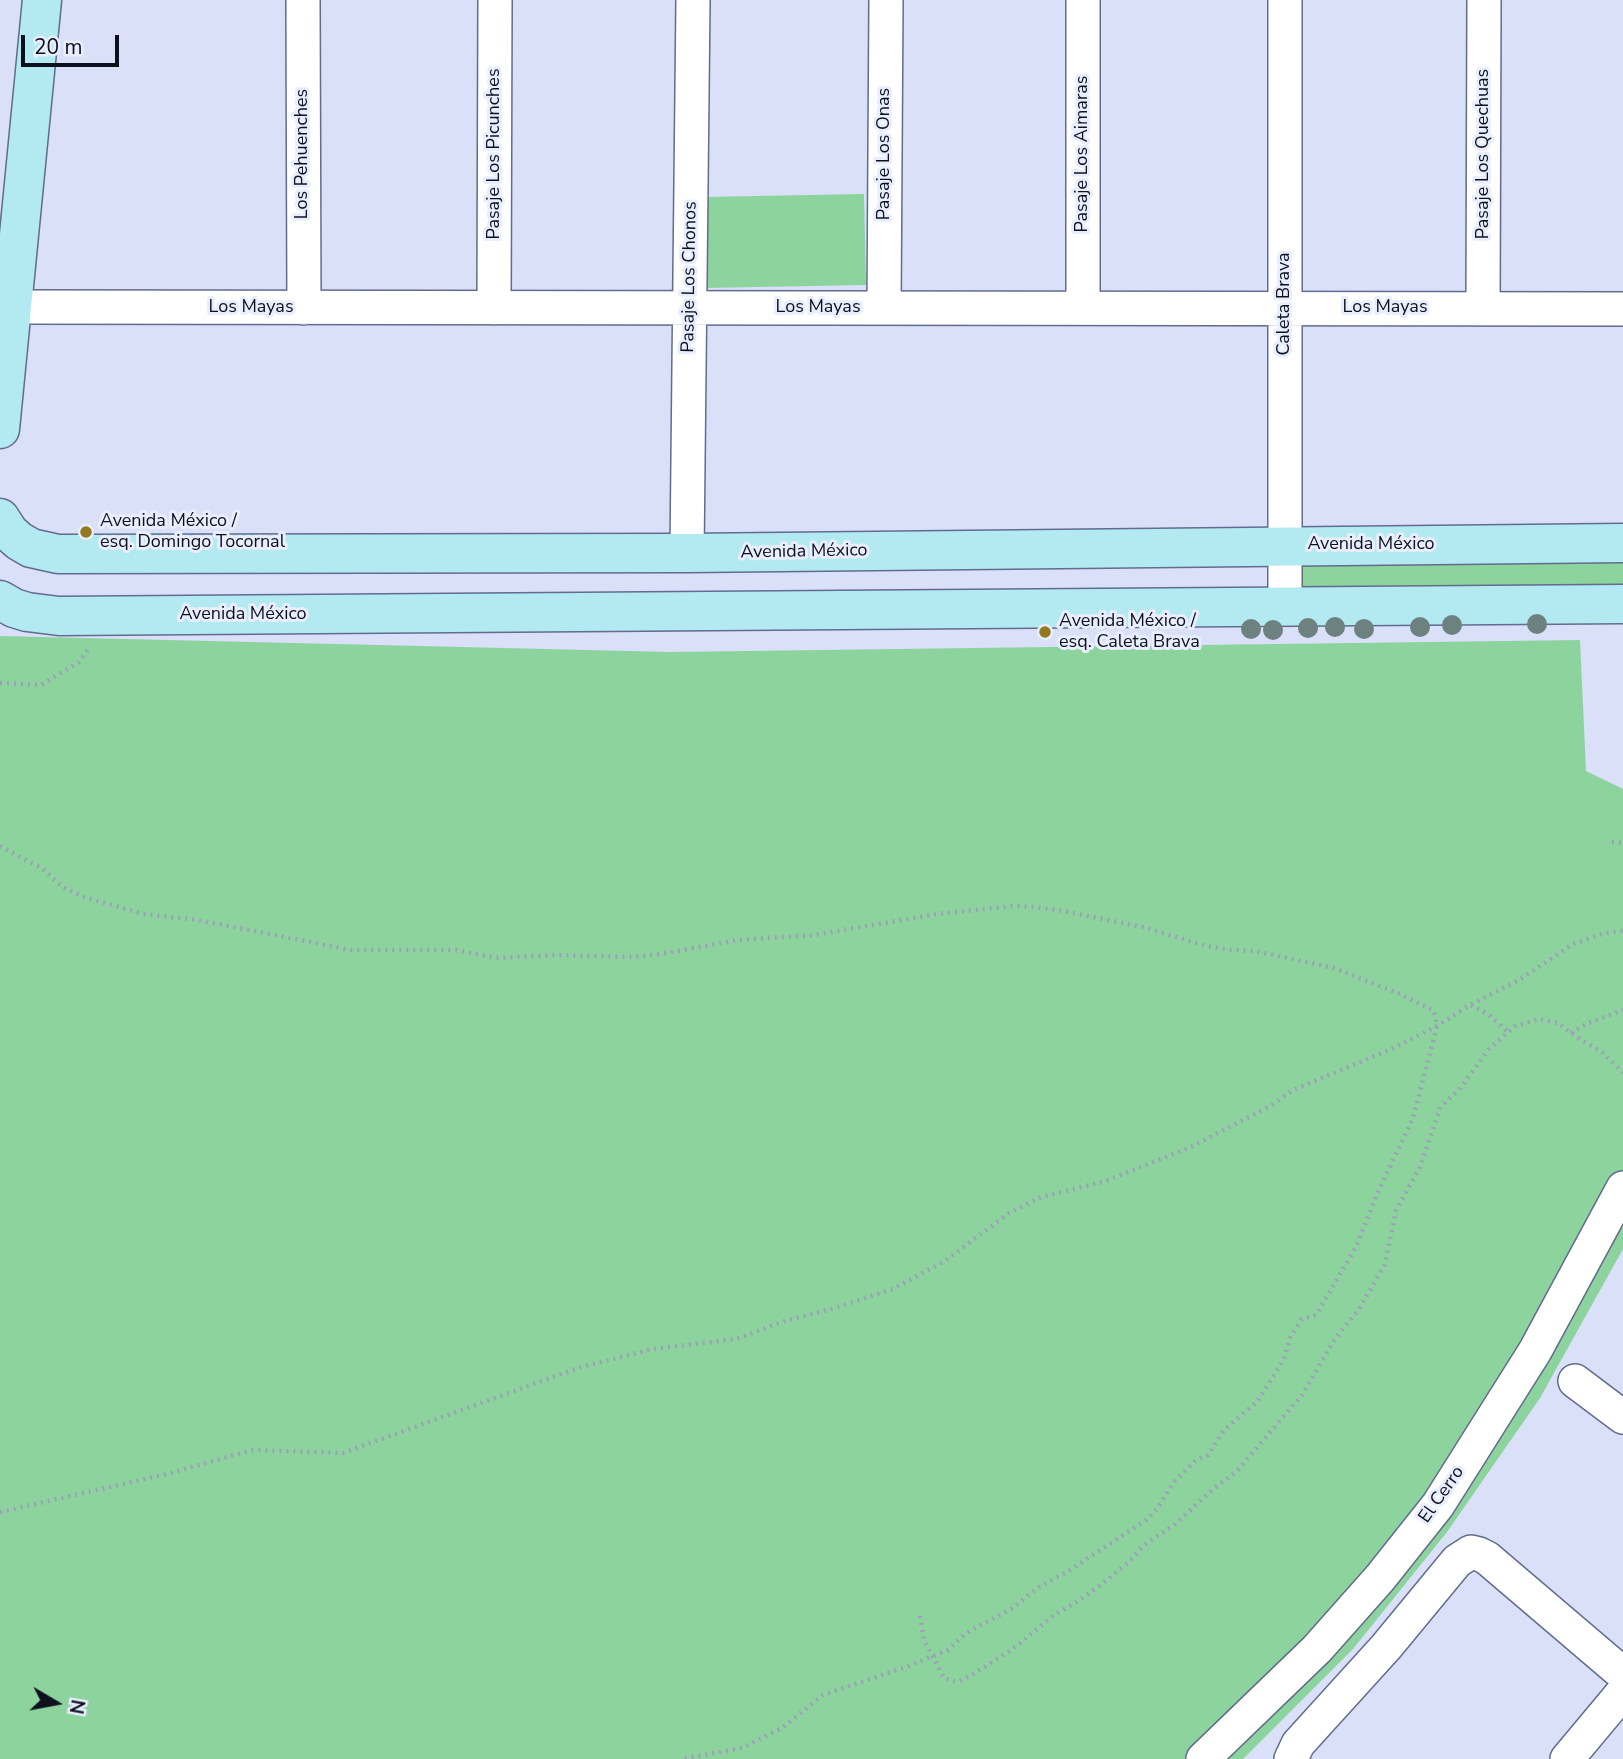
<!DOCTYPE html>
<meta charset="utf-8">
<style>
body{margin:0}
#map{position:relative;width:1623px;height:1759px;overflow:hidden;background:#d9e0f8;font-family:"Nunito Sans",sans-serif}
canvas{display:block}
.north{position:absolute;left:21px;top:1668px;width:70px;height:70px;-webkit-text-stroke:5px #e9eefe;paint-order:stroke;rotate:100deg;font-size:19px;font-weight:700;line-height:28px;text-align:center;color:#0d101d}
.north::after{content:'';display:block;margin:auto;width:24px;height:32px;background:#0d101d;clip-path:polygon(50% 0,100% 100%,50% 72%,0 100%)}
.scale{position:absolute;left:21px;top:35px;width:98px;height:32px;box-sizing:border-box;border:4px solid #0d101d;border-top:0;padding-left:9px;font-size:21px;line-height:24px;white-space:nowrap;color:#0d101d;-webkit-text-stroke:5px #e9eefe;paint-order:stroke}
</style>
<div id="map">
<canvas width="1623" height="1759"></canvas>
<div class="north">N</div>
<div class="scale">20 m</div>
</div>
<script>
const g = document.querySelector('canvas').getContext('2d');
g.lineJoin = 'round';
function fillPath(path, color) { g.fillStyle = color; g.fill(path, 'evenodd'); }
const poly = rows => new Path2D(rows.map(r => 'M' + r).join(''));
function trace(path, color, width, dash) { g.strokeStyle = color; g.lineWidth = width; g.lineCap = dash ? 'butt' : 'round'; g.setLineDash(dash || []); g.stroke(path); }
function drawText(font, color, halo, rows, align = 'center') {
  g.font = font + ' "Nunito Sans",sans-serif'; g.lineWidth = 6; g.setLineDash([]); g.textBaseline = 'middle'; g.strokeStyle = halo; g.fillStyle = color; for (const [text, x, y, turn = 0] of rows) {
    g.save(); g.translate(x, y); g.rotate((+turn || 0) * Math.PI / 180); g.textAlign = isNaN(turn) ? turn : align; if (halo) g.strokeText(text, 0, 0); g.fillText(text, 0, 0); g.restore();
  }
}
fillPath(poly([
 [864,194,866,285,704,288,703,197],
 [1623,560,1623,589,1299,589,1299,562],
 [0,636,671,652,1580,640,1586,771,1623,789,1623,1249,1540,1398,1447,1532,1353,1649,1243,1759,0,1759]
]), '#8dd39e');
const street = poly([
 [303,0,304,308],
 [1083,0,1083,308],
 [12,307,1623,309],
 [494,308,495,0],
 [884,308,886,0],
 [1483,309,1484,0],
 [687,553,693,0],
 [1285,607,1285,0],
 [1575,1381,1623,1417],
 [1203,1759,1317,1649,1380,1578,1438,1505,1535,1351,1623,1188],
 [1291,1759,1298,1744,1386,1647,1457,1561,1471,1552,1479,1554,1487,1558,1623,1674],
 [1567,1759,1623,1692]
]);
const secondary = poly([
 [0,429,42,0],
 [0,518,9,532,19,541,31,548,58,554,687,553,1623,543],
 [0,600,14,608,27,612,59,616,1623,604]
]);
trace(street, '#616c8e', 36);
trace(secondary, '#616c8e', 41);
trace(poly([
 [0,683,41,685,79,662,88,650],
 [1612,842,1623,843],
 [0,846,43,869,62,887,84,897,143,914,198,920,351,950,456,950,496,958,553,955,634,957,661,954,738,940,814,935,937,914,1012,906,1035,907,1064,911,1146,928,1206,946,1231,950,1255,951,1334,968,1400,994,1434,1011,1437,1026,1413,1118,1377,1194,1356,1247,1316,1315,1302,1319,1290,1338,1284,1359,1257,1402,1224,1430,1208,1455,1196,1460,1174,1482,1157,1509,1146,1520,1067,1572,1039,1587,1013,1608,966,1633,948,1650,906,1667,823,1695,782,1728,742,1748,682,1759],
 [1471,1005,1489,1015,1508,1032],
 [1571,1033,1588,1023,1623,1010],
 [0,1512,171,1473,252,1450,343,1453,578,1368,652,1349,736,1339,785,1321,835,1308,893,1289,945,1261,1009,1213,1041,1197,1103,1182,1191,1147,1272,1105,1293,1090,1389,1050,1437,1026,1470,1005,1519,980,1573,944,1605,933,1623,931],
 [920,1616,924,1640,944,1678,956,1682,970,1676,1013,1649,1054,1615,1075,1603,1102,1584,1130,1561,1144,1545,1174,1525,1212,1490,1237,1471,1302,1395,1335,1339,1359,1309,1385,1264,1396,1210,1420,1167,1441,1106,1459,1090,1489,1049,1515,1026,1539,1019,1558,1023,1581,1040,1602,1052,1623,1073]
]), '#9ba1b6', 4.5, [2, 5]);
trace(street, '#fff', 33);
trace(secondary, '#b3e9f0', 38);
g.fillStyle = '#6d8280';
for (const [x, y] of [
 [1537,624],
 [1452,625],
 [1335,627],
 [1420,627],
 [1308,628],
 [1251,629],
 [1364,629],
 [1273,630]
]) { g.beginPath(); g.arc(x, y, 10, 0, 2 * Math.PI); g.fill(); }
for (const [x, y, r, color] of [
 [86,532,7,"#93781f"],
 [1045,632,7,"#93781f"]
]) { const dot = new Path2D(); dot.arc(x, y, r, 0, 2 * Math.PI); g.fillStyle = color; g.fill(dot); trace(dot, '#e9eefe', 2.5); }
drawText('18px', '#0d101d', '#e9eefe', [
 ["Los Pehuenches",303,154,-90],
 ["Pasaje Los Picunches",495,154,-90],
 ["Pasaje Los Onas",885,154,-90],
 ["Pasaje Los Aimaras",1083,154,-90],
 ["Pasaje Los Quechuas",1484,154,-90],
 ["Pasaje Los Chonos",690,277,-89],
 ["Caleta Brava",1285,304,-90],
 ["Los Mayas",251,308],
 ["Los Mayas",818,308],
 ["Los Mayas",1385,308],
 ["Avenida México",1371,545],
 ["Avenida México",804,552,-1],
 ["Avenida México",243,615],
 ["El Cerro",1442,1495,-55]
]);
drawText('18px', '#0d101d', '#e9eefe', [
 ["Avenida México /",100,522],
 ["esq. Domingo Tocornal",100,543],
 ["Avenida México /",1059,622],
 ["esq. Caleta Brava",1059,643]
], 'left');
</script>
